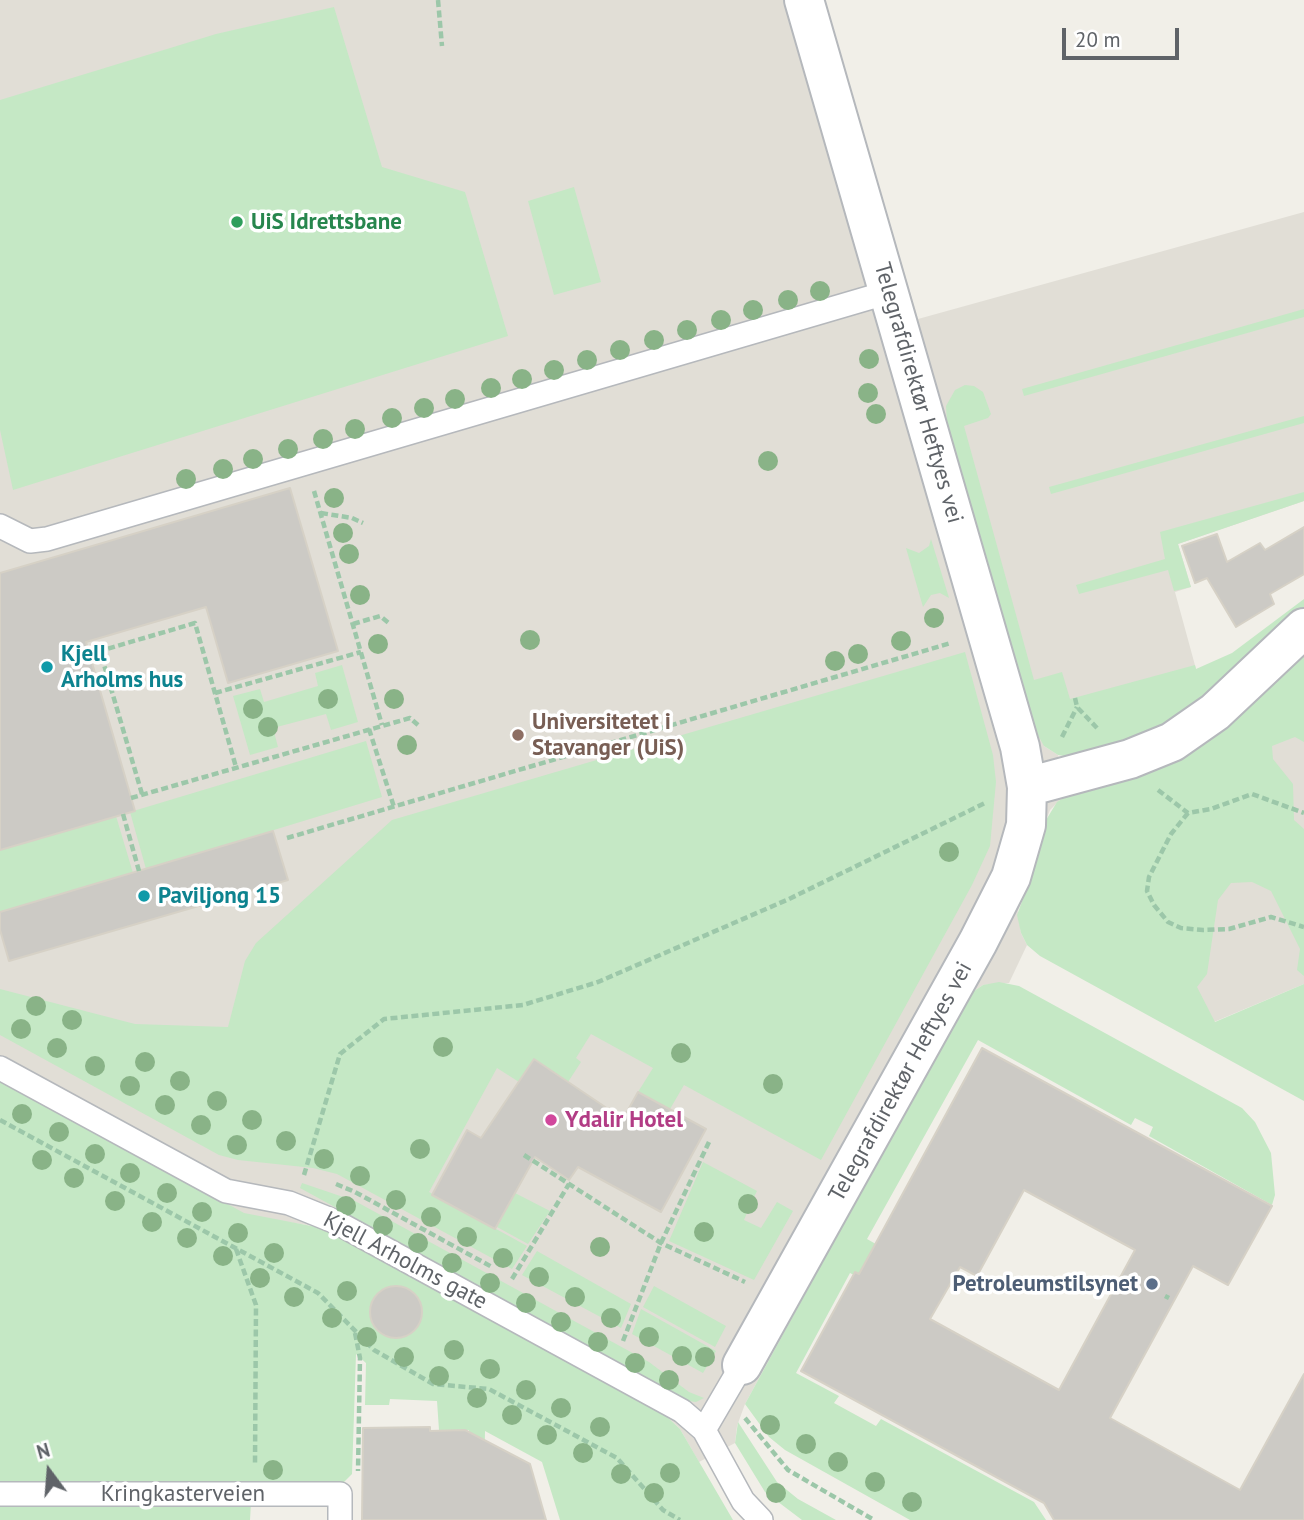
<!DOCTYPE html>
<meta charset="utf-8">
<style>
body{margin:0}
#map{position:relative;width:1304px;height:1520px;overflow:hidden;background:#f1efe8;font-family:"PT Sans",sans-serif}
canvas{display:block}
.north{position:absolute;left:14px;top:1436px;width:70px;height:70px;-webkit-text-stroke:5px #fff;paint-order:stroke;rotate:344deg;font-size:19px;font-weight:700;line-height:28px;text-align:center;color:#5f6368}
.north::after{content:'';display:block;margin:auto;width:24px;height:32px;background:#5f6368;clip-path:polygon(50% 0,100% 100%,50% 72%,0 100%)}
.scale{position:absolute;left:1062px;top:28px;width:117px;height:32px;box-sizing:border-box;border:4px solid #5f6368;border-top:0;padding-left:9px;font-size:21px;line-height:24px;white-space:nowrap;color:#5f6368;-webkit-text-stroke:5px #fff;paint-order:stroke}
</style>
<div id="map">
<canvas width="1304" height="1520"></canvas>
<div class="north">N</div>
<div class="scale">20 m</div>
</div>
<script>
const g = document.querySelector('canvas').getContext('2d');
g.lineJoin = 'round';
function fillPath(path, color) { g.fillStyle = color; g.fill(path, 'evenodd'); }
const poly = rows => new Path2D(rows.map(r => 'M' + r).join(''));
function trace(path, color, width, dash) { g.strokeStyle = color; g.lineWidth = width; g.lineCap = dash ? 'butt' : 'round'; g.setLineDash(dash || []); g.stroke(path); }
function drawText(font, color, halo, rows, align = 'center') {
  g.font = font + ' "PT Sans",sans-serif'; g.lineWidth = 7; g.setLineDash([]); g.textBaseline = 'middle'; g.strokeStyle = halo; g.fillStyle = color; for (const [text, x, y, turn = 0] of rows) {
    g.save(); g.translate(x, y); g.rotate((+turn || 0) * Math.PI / 180); g.textAlign = isNaN(turn) ? turn : align; if (halo) g.strokeText(text, 0, 0); g.fillText(text, 0, 0); g.restore();
  }
}
fillPath(poly([
 [0,0,824,0,918,319,1304,212,1304,501,1178,544,1191,587,1175,592,1196,669,1044,746,1058,755,1067,793,1050,810,1046,820,1033,871,1018,911,1021,933,1027,945,1009,983,983,985,968,995,745,1404,737,1426,735,1443,699,1462,680,1429,663,1413,321,1227,259,1218,0,1150],
 [1304,735,1304,984,1214,1022,1093,794,1260,736]
]), '#e1ded6');
fillPath(poly([
 [334,7,382,167,465,192,508,336,13,490,0,430,0,100,216,34],
 [574,187,601,282,554,295,528,201],
 [1304,309,1304,317,1024,396,1022,389],
 [965,385,974,386,983,392,991,414,988,418,964,426,1034,680,1062,672,1070,699,1195,665,1196,669,1232,653,1304,599,1304,616,1169,731,1070,757,1058,755,1044,746,1035,730,947,424,946,406,955,390],
 [1304,416,1304,423,1051,494,1049,487],
 [1304,492,1304,501,1178,544,1191,587,1174,591,1168,570,1079,594,1076,585,1165,559,1160,532],
 [931,539,949,598,940,593,931,595,923,607,906,548,919,553,929,546],
 [1304,639,1304,742,1295,737,1272,746,1273,759,1293,784,1294,820,1304,829,1304,976,1297,970,1300,949,1271,891,1252,882,1231,883,1218,900,1207,974,1197,987,1215,1022,1304,984,1304,1101,1040,956,1027,945,1021,933,1017,915,1033,871,1046,820,1057,802],
 [965,652,993,755,996,782,990,846,972,885,821,1160,684,1085,670,1109,638,1092,653,1068,591,1034,576,1058,581,1062,568,1082,519,1082,497,1068,429,1192,527,1246,512,1269,337,1174,313,1168,238,1160,219,1155,0,1035,0,989,135,1024,228,1027,245,961,256,943,392,820],
 [342,665,358,722,331,730,326,714,273,728,278,747,250,755,233,696,260,689,264,702,318,686,315,673],
 [366,741,382,797,146,869,130,812],
 [116,816,133,873,0,912,0,850],
 [999,982,1019,986,1242,1108,1255,1122,1271,1153,1275,1195,1272,1205,1149,1136,1153,1127,1135,1118,1131,1125,978,1040,867,1239,904,1260,886,1292,850,1273,796,1373,839,1396,834,1403,876,1426,881,1419,1034,1502,1046,1520,910,1520,785,1450,769,1437,745,1404,968,995,983,985],
 [0,1079,244,1213,327,1229,663,1413,680,1429,733,1520,560,1520,542,1462,485,1431,484,1493,469,1493,469,1430,439,1430,437,1401,390,1399,389,1405,365,1405,366,1363,356,1354,352,1474,344,1482,252,1485,250,1520,0,1520],
 [703,1162,757,1191,752,1201,743,1202,749,1208,744,1220,761,1228,777,1202,793,1211,754,1280,669,1241],
 [302,1183,355,1201,649,1362,689,1392,704,1398,696,1402,689,1401,300,1188],
 [515,1193,550,1211,528,1244,497,1227],
 [537,1251,631,1304,621,1328,522,1275],
 [654,1286,726,1326,715,1347,643,1307],
 [641,1309,716,1351,703,1373,632,1334],
 [738,1422,777,1482,798,1499,836,1520,802,1520,765,1492,735,1443]
]), '#c5e8c5');
const building = poly([
 [290,488,338,651,228,683,206,607,86,642,135,811,0,850,0,573,290,488],
 [1304,527,1304,574,1270,594,1274,604,1236,627,1207,578,1195,583,1182,546,1217,534,1227,562,1260,543,1265,550,1304,527],
 [273,831,288,880,9,961,0,930,0,912,273,831],
 [982,1048,1272,1206,1228,1285,1193,1266,1110,1418,1240,1490,1304,1374,1304,1520,1054,1520,1044,1503,801,1371,855,1272,859,1274,982,1048],
 [1024,1190,1135,1250,1059,1390,930,1319,960,1267,977,1276,1024,1190],
 [534,1059,623,1119,638,1092,706,1129,661,1212,578,1167,569,1180,535,1157,495,1229,432,1195,467,1130,481,1138,534,1059],
 '370 1312a26 26 0 1 1 52 0a26 26 0 1 1-52 0Z',
 [430,1427,430,1431,465,1430,530,1464,546,1520,362,1520,363,1428,430,1427]
]);
fillPath(building, '#cccac5');
trace(building, '#d6d1c6', 2);
const lane = poly([
 [0,526,30,541,47,539,889,292],
 [0,1068,226,1191,289,1203,336,1222,682,1411,704,1430,743,1501,761,1520],
 [704,1430,742,1365],
 [0,1494,340,1494,340,1520]
]);
const street = poly([
 [1027,787,1130,759,1172,742,1215,712,1304,628],
 [742,1365,978,942,1011,877,1026,825,1027,787,1020,747,804,0]
]);
trace(lane, '#b5b8bc', 26);
trace(street, '#b5b8bc', 42);
trace(poly([
 [438,0,442,46],
 [314,491,382,725],
 [321,513,352,518,363,523],
 [353,624,380,616,390,624],
 [215,693,361,652],
 [1075,698,1077,707,1097,728],
 [369,729,394,807],
 [1062,737,1077,707],
 [1158,790,1188,813,1211,809,1252,794,1304,813],
 [142,794,100,651,195,623,236,767],
 [131,798,410,718,418,725],
 [1188,813,1171,834,1149,877,1147,891,1154,905,1168,922,1181,928,1203,930,1229,929,1271,917,1304,927],
 [123,814,139,871],
 [287,838,951,643],
 [0,1120,318,1293,374,1350,433,1384,489,1389,617,1458,663,1510,680,1520],
 [524,1155,661,1243,745,1282],
 [304,1175,340,1054,384,1019,523,1005,598,982,789,899,987,802],
 [336,1184,355,1192,492,1267],
 [236,1249,256,1305,255,1463],
 [512,1279,569,1184],
 [1165,1296,1169,1298],
 [355,1333,360,1358,358,1471],
 [623,1341,661,1243,709,1142],
 [745,1418,788,1470,874,1520]
]), '#9cc7a9', 4.5, [7, 3.5]);
trace(lane, '#fff', 23);
trace(street, '#fff', 38);
g.fillStyle = '#89b387';
for (const [x, y] of [
 [820,291],
 [788,300],
 [753,310],
 [721,320],
 [687,330],
 [654,340],
 [620,350],
 [869,359],
 [587,360],
 [554,370],
 [522,379],
 [491,388],
 [868,393],
 [455,399],
 [424,408],
 [876,414],
 [392,418],
 [355,429],
 [323,439],
 [288,449],
 [253,459],
 [768,461],
 [223,469],
 [186,479],
 [334,498],
 [343,533],
 [349,554],
 [360,595],
 [934,618],
 [530,640],
 [901,641],
 [378,644],
 [858,654],
 [835,661],
 [328,699],
 [394,699],
 [253,709],
 [268,727],
 [407,745],
 [949,852],
 [36,1006],
 [72,1020],
 [21,1029],
 [443,1047],
 [57,1048],
 [681,1053],
 [145,1062],
 [95,1066],
 [180,1081],
 [773,1084],
 [130,1086],
 [217,1101],
 [165,1105],
 [22,1114],
 [252,1120],
 [201,1125],
 [59,1132],
 [286,1141],
 [237,1145],
 [420,1149],
 [95,1154],
 [324,1159],
 [42,1160],
 [130,1173],
 [360,1176],
 [74,1178],
 [167,1193],
 [396,1200],
 [115,1201],
 [748,1204],
 [346,1206],
 [202,1212],
 [431,1217],
 [152,1222],
 [383,1226],
 [704,1232],
 [238,1233],
 [467,1237],
 [187,1238],
 [418,1243],
 [600,1247],
 [274,1253],
 [223,1256],
 [503,1258],
 [452,1263],
 [539,1277],
 [260,1278],
 [490,1283],
 [347,1291],
 [294,1297],
 [575,1297],
 [526,1303],
 [332,1318],
 [611,1318],
 [561,1322],
 [367,1337],
 [649,1337],
 [598,1342],
 [454,1350],
 [682,1356],
 [404,1357],
 [705,1357],
 [635,1363],
 [490,1369],
 [439,1376],
 [669,1380],
 [526,1390],
 [477,1398],
 [561,1408],
 [512,1415],
 [770,1425],
 [600,1427],
 [547,1435],
 [806,1444],
 [583,1453],
 [838,1462],
 [273,1470],
 [670,1473],
 [621,1474],
 [875,1482],
 [654,1493],
 [776,1493],
 [912,1502]
]) { g.beginPath(); g.arc(x, y, 10, 0, 2 * Math.PI); g.fill(); }
for (const [x, y, r, color] of [
 [237,222,7,"#2e9e5b"],
 [47,667,7,"#0f9aa8"],
 [518,735,7,"#8d6e63"],
 [144,896,7,"#0f9aa8"],
 [551,1120,7,"#d1479c"],
 [1152,1284,7,"#5c6f8a"]
]) { const dot = new Path2D(); dot.arc(x, y, r, 0, 2 * Math.PI); g.fillStyle = color; g.fill(dot); trace(dot, '#fff', 2.5); }
drawText('bold 23px', '#27864d', '#fff', [
 ["UiS Idrettsbane",251,222]
], 'left');
drawText('23px', '#5f6368', '#fff', [
 ["Telegrafdirektør Heftyes vei",918,393,74],
 ["Telegrafdirektør Heftyes vei",901,1082,-61],
 ["Kjell Arholms gate",405,1261,28],
 ["Kringkasterveien",183,1494]
]);
drawText('bold 23px', '#0d838f', '#fff', [
 ["Kjell",61,654],
 ["Arholms hus",61,680],
 ["Paviljong 15",158,896]
], 'left');
drawText('bold 23px', '#785e54', '#fff', [
 ["Universitetet i",532,722],
 ["Stavanger (UiS)",532,748]
], 'left');
drawText('bold 23px', '#b23c85', '#fff', [
 ["Ydalir Hotel",565,1120]
], 'left');
drawText('bold 23px', '#4e5e75', '#fff', [
 ["Petroleumstilsynet",1138,1284]
], 'right');
</script>
